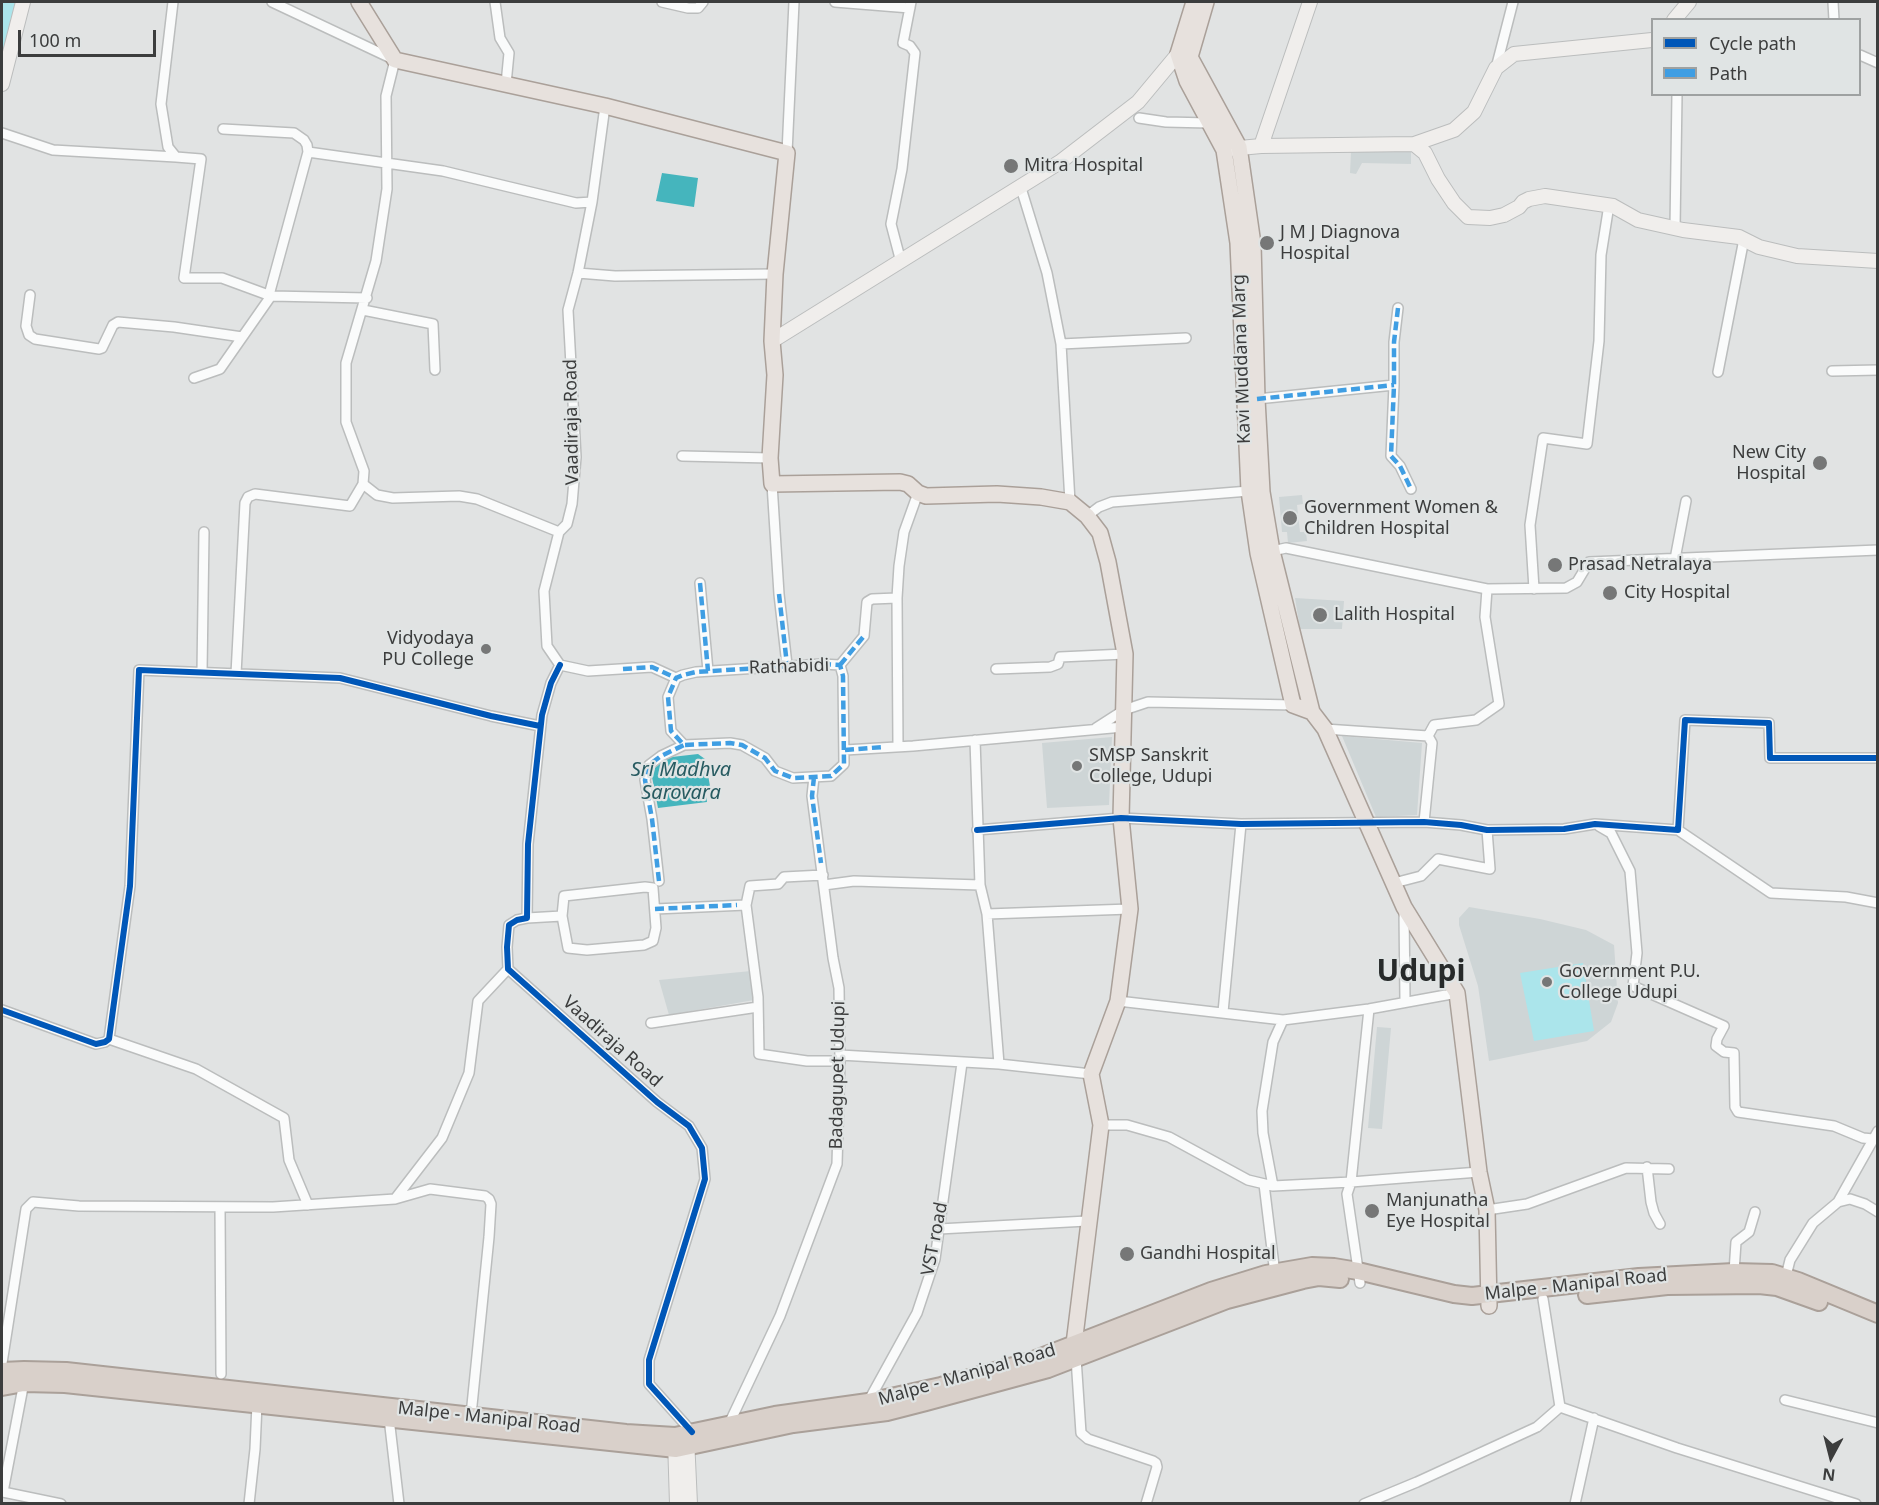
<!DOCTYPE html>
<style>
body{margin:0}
#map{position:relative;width:1879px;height:1505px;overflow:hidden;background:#e1e3e3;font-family:"Noto Sans",sans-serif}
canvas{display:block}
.frame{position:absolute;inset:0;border:3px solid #3c3d3d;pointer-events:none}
.legend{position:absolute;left:1651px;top:18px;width:210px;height:78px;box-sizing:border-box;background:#e0e4e4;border:2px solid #9ea1a1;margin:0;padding:8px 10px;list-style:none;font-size:18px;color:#3c3d3d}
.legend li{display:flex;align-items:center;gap:12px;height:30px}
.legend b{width:30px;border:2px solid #9ea1a1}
.north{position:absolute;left:1801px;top:1427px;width:60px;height:60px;-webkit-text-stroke:4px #e0e4e4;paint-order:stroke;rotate:187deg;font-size:16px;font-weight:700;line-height:24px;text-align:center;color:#3c3d3d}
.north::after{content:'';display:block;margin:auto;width:21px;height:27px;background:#3c3d3d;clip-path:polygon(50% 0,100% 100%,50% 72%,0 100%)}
.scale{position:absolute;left:18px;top:30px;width:138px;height:27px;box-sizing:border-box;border:3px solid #3c3d3d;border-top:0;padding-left:8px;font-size:18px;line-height:21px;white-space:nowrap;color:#3c3d3d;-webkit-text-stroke:4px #e0e4e4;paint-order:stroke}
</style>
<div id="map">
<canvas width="1879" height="1505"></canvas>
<div class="frame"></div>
<ul class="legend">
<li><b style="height:8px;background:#0057b8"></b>Cycle path</li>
<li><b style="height:8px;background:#3f9ee3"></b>Path</li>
</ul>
<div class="north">N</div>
<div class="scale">100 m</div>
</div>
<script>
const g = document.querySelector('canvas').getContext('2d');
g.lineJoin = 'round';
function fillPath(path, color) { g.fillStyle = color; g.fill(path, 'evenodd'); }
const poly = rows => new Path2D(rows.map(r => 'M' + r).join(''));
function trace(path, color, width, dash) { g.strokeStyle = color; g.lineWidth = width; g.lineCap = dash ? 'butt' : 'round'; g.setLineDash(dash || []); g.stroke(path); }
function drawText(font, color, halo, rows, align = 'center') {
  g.font = font + ' "Noto Sans",sans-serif'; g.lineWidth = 4.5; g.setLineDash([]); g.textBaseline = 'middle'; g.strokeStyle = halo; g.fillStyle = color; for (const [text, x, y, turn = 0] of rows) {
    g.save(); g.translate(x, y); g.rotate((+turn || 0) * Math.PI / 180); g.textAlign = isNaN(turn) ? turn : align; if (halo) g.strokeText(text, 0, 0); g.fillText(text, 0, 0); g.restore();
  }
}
fillPath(poly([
 [1411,151,1411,164,1362,163,1356,174,1350,173,1351,152],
 [1302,495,1303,504,1297,505,1300,532,1306,532,1307,541,1288,543,1287,532,1282,532,1279,497],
 [1295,598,1344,601,1342,629,1300,629],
 [1342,736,1422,743,1417,815,1376,817],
 [1112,737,1109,805,1047,808,1042,743],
 [1469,907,1540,919,1586,930,1614,945,1618,1003,1611,1022,1587,1041,1489,1061,1478,986,1459,925,1459,918],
 [751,971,754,1000,669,1015,659,980],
 [1377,1027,1391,1028,1382,1129,1368,1128]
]), '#ced5d6');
fillPath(poly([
 [2,2,17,2,2,59],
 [1583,963,1594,1031,1534,1041,1520,973]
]), '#abe5eb');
fillPath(poly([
 [662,173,698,178,694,207,656,201],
 [698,754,705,759,710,786,705,787,707,802,658,808,652,777,656,765,663,758]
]), '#45b5bd');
const street = poly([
 [173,2,161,104,168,147,176,157,201,159,184,278,222,278,271,296,367,298],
 [272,2,395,60,386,96,387,189,376,261,346,363,346,422,364,471,363,484,377,495,393,498,459,496,477,499,559,532],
 [495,2,500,38,509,53,506,84],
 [662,2,688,8,698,8,703,2],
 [835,2,910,8],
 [1833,2,1834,20],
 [1860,55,1878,63],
 [1496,68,1513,2],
 [1139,118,1166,122,1209,123],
 [223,129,294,133,304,140,307,145,308,152,269,295],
 [2,133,53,150,176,157],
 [308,152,443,171,576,203,592,202],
 [787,153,794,2],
 [1021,188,1047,273,1061,344,1070,502],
 [1675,228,1677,94],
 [901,262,891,224,902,169,915,53,910,46,903,43,911,2],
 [578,273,615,276,775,274],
 [30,295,26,326,29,335,35,339,99,349,102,348,113,325,118,322,174,327,242,337],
 [1398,308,1394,342,1394,385,1391,456,1400,466,1411,489],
 [363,310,433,324,435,370],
 [1061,344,1186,338],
 [1832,371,1878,370],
 [1718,372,1744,239],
 [194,378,220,369,271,296],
 [1257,399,1394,385],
 [682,456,770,458],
 [772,484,779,594,787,665],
 [1087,516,1099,507,1112,502,1249,491],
 [1272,551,1286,548,1487,589,1566,588,1577,582,1589,562,1878,550],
 [1675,559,1686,501],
 [700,583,708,671],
 [1534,589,1530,525,1543,438,1587,444,1599,341,1601,255,1609,205],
 [822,664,840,665,843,676,844,764,831,776,793,778,775,771,765,758,742,745,730,743,684,745,671,731,668,697,676,678,683,675,696,672,822,664],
 [560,665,551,683,542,715,528,844,527,918,517,920,509,925,507,947,508,969,657,1102,689,1126,702,1148,705,1179,649,1360,649,1384,692,1432],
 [560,665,547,646,544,591,559,532,567,524,572,504,576,457,568,310,578,273,592,202,605,106],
 [560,665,588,671,652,667,676,678],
 [840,665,864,636,867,602,872,599,897,598],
 [996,669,1050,667,1058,664,1060,657,1125,654],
 [202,672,204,532],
 [236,674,245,503,248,497,255,494,350,506,363,484],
 [1096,728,1124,710,1148,702,1293,705],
 [1325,729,1428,736],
 [1428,736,1434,725,1476,720,1499,704,1485,617,1487,589],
 [975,740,980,885,987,914,999,1064],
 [898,746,897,598,899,566,904,532,918,493],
 [845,750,913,746,1123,727],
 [1424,822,1432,743,1428,736],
 [1599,826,1611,833,1630,871,1637,953,1633,986,1724,1026,1717,1039,1716,1046,1724,1052,1734,1053,1735,1107,1738,1112,1834,1126,1863,1138,1873,1139],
 [977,830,1121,818,1241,824,1424,822,1461,825,1487,830,1564,829,1595,824,1678,830,1685,720,1769,723,1770,758,1878,758],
 [1678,830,1771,893,1846,897,1878,903],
 [659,881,652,819,645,780,649,765,661,756,684,745],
 [1394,883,1421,876,1438,859,1490,869,1487,830],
 [824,885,854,881,980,885],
 [746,905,750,886,778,884,784,877,823,875],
 [655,909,746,905,758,997,759,1054,807,1061,840,1061],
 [1404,910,1405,1001],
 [987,914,1130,909],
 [527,918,562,916,568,948,587,950,644,945,653,941,656,928,653,888,645,887,564,896,562,916],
 [1118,1001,1283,1020,1369,1009,1457,993],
 [2,1010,96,1044,105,1042,109,1039,130,886,139,670,340,678,491,716,540,726],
 [1223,1012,1241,824],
 [651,1023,758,1007],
 [109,1039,196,1069,284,1118,289,1160,308,1205],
 [840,1055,999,1064,1091,1074],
 [1101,1125,1127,1125,1169,1137,1248,1180,1273,1186,1351,1182,1479,1172],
 [1647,1167,1651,1202,1654,1213,1660,1224],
 [1264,1184,1275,1274],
 [1273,1186,1263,1133,1262,1111,1273,1042,1283,1020],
 [395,1199,442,1138,469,1073,478,1001,508,969],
 [1838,1202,1878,1131],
 [220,1207,221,1374],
 [1487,1210,1527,1204,1626,1168,1669,1169],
 [939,1229,1087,1221],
 [1734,1272,1736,1242,1749,1232,1755,1212],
 [1786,1276,1790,1260,1813,1223,1838,1202,1850,1199,1865,1204,1878,1212],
 [1360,1283,1347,1194,1351,1182,1369,1009],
 [1543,1299,1560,1407,1677,1448,1856,1504],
 [1076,1358,1081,1433,1088,1439,1153,1461,1156,1463,1157,1467,1146,1504],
 [2,1363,26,1209,33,1202,79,1206,273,1207,395,1199,430,1189,485,1196,489,1199,491,1204,489,1237,471,1415],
 [24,1382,3,1492,61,1504],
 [1785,1400,1878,1423],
 [868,1402,917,1313,935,1259,962,1063],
 [389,1418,399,1504],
 [728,1426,780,1316,837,1164,840,1061,839,988,833,958,812,796,814,777],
 [249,1504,255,1449,257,1404],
 [1364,1504,1417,1482,1537,1427,1560,1407],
 [1575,1504,1594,1418]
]);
const secondary = poly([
 [1674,20,1689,2],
 [2,84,23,2],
 [1414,144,1425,153,1438,179,1454,203,1468,217,1490,218,1504,215,1519,207,1523,202,1529,199,1545,196,1613,206,1638,220,1683,230,1739,237,1759,247,1797,256,1878,261],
 [1261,146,1310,2],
 [1229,149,1261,146,1414,144,1454,130,1474,112,1496,68,1514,54,1652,40],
 [772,341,1060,162,1138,102,1178,54,1185,56],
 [687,1438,690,1504],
 [675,1440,677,1504]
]);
const primary = poly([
 [359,2,395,60,605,106,787,153,775,274,772,341,775,375,770,458,772,484,900,482,908,484,918,493,926,496,997,494,1041,497,1070,502,1087,516,1100,533,1108,562,1125,654,1121,818,1130,909,1118,1001,1091,1074,1101,1125,1074,1344],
 [1194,2,1178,54,1187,81,1224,150,1238,243,1249,491,1258,553,1293,705,1312,712],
 [1206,2,1190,57,1239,147,1253,244,1257,399,1262,492,1272,551,1312,712,1325,729,1404,907,1457,993,1479,1172,1487,1210,1489,1306]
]);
const highway = poly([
 [1587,1295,1667,1286,1759,1285,1777,1287,1819,1302],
 [2,1371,24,1370,66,1371,626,1433,675,1436,775,1415,868,1402,941,1386,1028,1362,1211,1291,1266,1274,1312,1266,1334,1267,1358,1271,1454,1294,1472,1296,1639,1277,1734,1272,1772,1273,1798,1281,1878,1314],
 [2,1387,24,1383,65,1384,676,1449,793,1424,887,1412,926,1402,1048,1369,1227,1300,1303,1280,1319,1277,1340,1279]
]);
trace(street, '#bbbdbd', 12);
trace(secondary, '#bbbdbd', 16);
trace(primary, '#aaa099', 18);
trace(highway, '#aaa099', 20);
trace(street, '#fafbfb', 9);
trace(secondary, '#f0eeec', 14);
trace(primary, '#e7e1dd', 15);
trace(highway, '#d9d0ca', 16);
trace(poly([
 [1398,308,1394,342,1394,385,1391,456,1400,466,1411,489],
 [1257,399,1394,385],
 [700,583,708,671],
 [779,594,787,665],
 [822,664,840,665,843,676,844,764,831,776,793,778,775,771,765,758,742,745,730,743,684,745,671,731,668,697,676,678,683,675,696,672,822,664],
 [840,665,864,636],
 [623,669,652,667,676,678],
 [845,750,883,747],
 [814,777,812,796,821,863],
 [659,881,652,819,645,780,649,765,661,756,684,745],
 [655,909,737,905]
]), '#3f9ee3', 4.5, [9, 4.5]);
trace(poly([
 [560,665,551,683,542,715,528,844,527,918,517,920,509,925,507,947,508,969,657,1102,689,1126,702,1148,705,1179,649,1360,649,1384,692,1432],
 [977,830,1121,818,1241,824,1424,822,1461,825,1487,830,1564,829,1595,824,1678,830,1685,720,1769,723,1770,758,1878,758],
 [2,1010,96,1044,105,1042,109,1039,130,886,139,670,340,678,491,716,540,726]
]), '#0057b8', 6);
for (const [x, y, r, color] of [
 [1011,166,8,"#767777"],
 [1267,243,8,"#767777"],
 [1820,463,8,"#767777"],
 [1290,518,8,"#767777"],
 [1555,565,8,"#767777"],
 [1610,593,8,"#767777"],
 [1320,615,8,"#767777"],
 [486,649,6,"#767777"],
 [1077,766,6,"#767777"],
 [1547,982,6,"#767777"],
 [1372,1211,8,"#767777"],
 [1127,1254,8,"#767777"]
]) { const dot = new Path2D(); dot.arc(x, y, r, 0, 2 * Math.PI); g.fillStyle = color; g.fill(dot); trace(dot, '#e0e4e4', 2); }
drawText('18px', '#3c3d3d', '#e0e4e4', [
 ["Mitra Hospital",1024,166],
 ["J M J Diagnova",1280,233],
 ["Hospital",1280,254],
 ["New City",1806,453,"right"],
 ["Hospital",1806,474,"right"],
 ["Government Women &",1304,508],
 ["Children Hospital",1304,529],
 ["Prasad Netralaya",1568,565],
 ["City Hospital",1624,593],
 ["Lalith Hospital",1334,615],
 ["Vidyodaya",474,639,"right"],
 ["PU College",474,660,"right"],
 ["SMSP Sanskrit",1089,756],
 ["College, Udupi",1089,777],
 ["Government P.U.",1559,972],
 ["College Udupi",1559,993],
 ["Manjunatha",1386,1201],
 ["Eye Hospital",1386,1222],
 ["Gandhi Hospital",1140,1254]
], 'left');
drawText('18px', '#3c3d3d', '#e0e4e4', [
 ["Kavi Muddana Marg",1242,359,-92],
 ["Vaadiraja Road",572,422,-91],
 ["Rathabidi",789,667,-2],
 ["Vaadiraja Road",612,1042,42],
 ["Badagupet Udupi",838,1075,-89],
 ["VST road",935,1239,-79],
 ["Malpe - Manipal Road",1576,1285,-6],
 ["Malpe - Manipal Road",967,1375,-16],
 ["Malpe - Manipal Road",489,1418,6]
]);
drawText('italic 20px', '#275b61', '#e0e4e4', [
 ["Sri Madhva",681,770],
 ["Sarovara",681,793]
]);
drawText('bold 30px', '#272a2a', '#e0e4e4', [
 ["Udupi",1421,972]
]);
</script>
